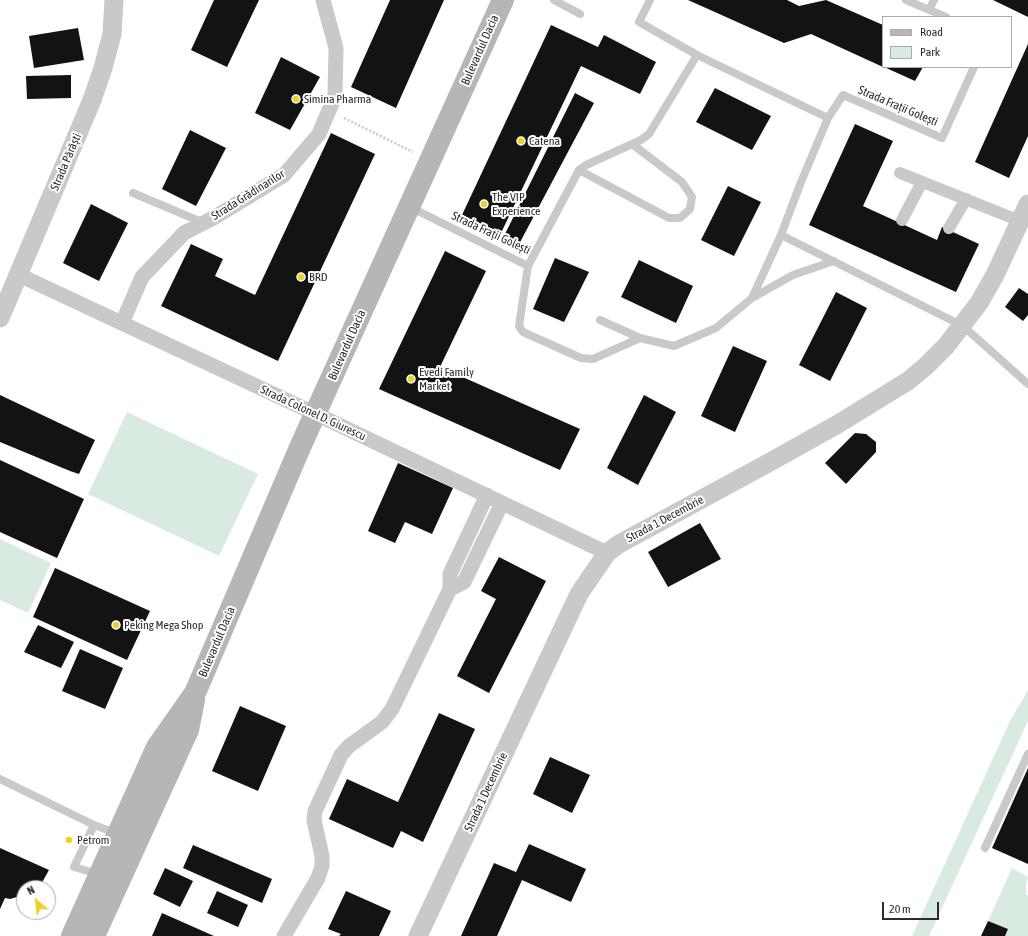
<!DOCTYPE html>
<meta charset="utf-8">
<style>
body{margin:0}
#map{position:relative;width:1028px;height:936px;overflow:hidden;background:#fff;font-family:"Asap Condensed",sans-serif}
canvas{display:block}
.legend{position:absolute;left:882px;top:16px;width:130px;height:52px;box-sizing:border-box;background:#fff;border:1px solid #ababab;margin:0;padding:5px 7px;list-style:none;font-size:12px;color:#2c2c2c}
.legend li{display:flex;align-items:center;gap:8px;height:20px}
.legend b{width:20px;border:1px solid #ababab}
.north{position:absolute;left:16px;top:880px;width:40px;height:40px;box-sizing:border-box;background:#fff;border:1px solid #ababab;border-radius:50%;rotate:332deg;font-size:11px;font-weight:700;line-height:16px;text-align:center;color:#2c2c2c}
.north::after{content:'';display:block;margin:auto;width:14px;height:18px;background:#ecd226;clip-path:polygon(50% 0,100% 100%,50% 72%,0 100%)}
.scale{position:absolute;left:882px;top:902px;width:57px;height:18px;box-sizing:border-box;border:2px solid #2c2c2c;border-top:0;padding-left:5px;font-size:12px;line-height:14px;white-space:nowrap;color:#2c2c2c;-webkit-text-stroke:3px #fff;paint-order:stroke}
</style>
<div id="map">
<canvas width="1028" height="936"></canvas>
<ul class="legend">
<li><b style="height:5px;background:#b6b6b6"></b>Road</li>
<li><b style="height:11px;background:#d9ebe0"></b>Park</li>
</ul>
<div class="north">N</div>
<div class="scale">20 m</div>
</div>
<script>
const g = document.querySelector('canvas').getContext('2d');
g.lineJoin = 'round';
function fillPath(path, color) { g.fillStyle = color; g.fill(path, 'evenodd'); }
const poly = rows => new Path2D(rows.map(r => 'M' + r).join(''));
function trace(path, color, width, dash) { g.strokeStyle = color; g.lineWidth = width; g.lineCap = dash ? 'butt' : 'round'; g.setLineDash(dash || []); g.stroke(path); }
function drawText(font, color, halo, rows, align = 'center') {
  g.font = font + ' "Asap Condensed",sans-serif'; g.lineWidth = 4; g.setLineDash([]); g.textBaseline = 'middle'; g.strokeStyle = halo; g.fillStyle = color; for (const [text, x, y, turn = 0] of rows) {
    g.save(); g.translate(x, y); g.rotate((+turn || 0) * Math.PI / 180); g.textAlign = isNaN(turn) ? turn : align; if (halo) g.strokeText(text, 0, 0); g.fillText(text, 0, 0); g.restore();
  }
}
fillPath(poly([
 [127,412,258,474,219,556,88,494],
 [0,539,51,563,28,613,0,600],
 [1028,690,1028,721,929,936,912,936,1010,721],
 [1012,868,1028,877,1026,884,1026,894,1028,896,1028,936,1005,936,1008,929,988,921]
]), '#d9ebe0');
fillPath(poly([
 [214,0,259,0,227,67,191,50],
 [390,0,444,0,396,108,351,87],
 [688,0,787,0,799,6,826,0,883,25,883,67,811,34,784,43],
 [993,0,1028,0,1028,17],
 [551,25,598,47,604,35,656,62,640,94,581,66,501,233,462,215],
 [78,28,84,60,34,68,29,36],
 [1028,44,1028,136,1009,178,975,162],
 [281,57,320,77,290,130,255,113],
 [884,67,923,67,915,81],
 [71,75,71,98,27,99,26,76],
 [715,88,771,116,752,150,696,122],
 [575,93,594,103,518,246,503,238],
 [855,124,893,141,863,206,937,240,942,227,979,244,956,292,809,225],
 [190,130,226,148,196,206,162,189],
 [331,133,375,154,278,361,161,306,191,244,223,259,215,276,255,295],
 [728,186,761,202,734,256,701,240],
 [91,204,128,223,99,281,63,263],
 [445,251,486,271,440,367,580,429,560,470,379,389],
 [555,258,589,272,564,322,533,309],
 [639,260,693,286,676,323,621,297],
 [1019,288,1028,294,1028,315,1023,321,1005,307],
 [836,292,867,308,830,381,799,365],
 [733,346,767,361,735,432,701,416],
 [0,395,95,440,79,474,70,471,0,442],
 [644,395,676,412,638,485,607,468],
 [855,433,866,434,876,442,876,452,846,484,825,463],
 [0,460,84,499,57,558,0,532],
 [398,463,453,488,432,534,405,522,395,543,368,531],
 [700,523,721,559,668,587,648,552],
 [499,557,546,581,489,693,457,676,496,599,481,591],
 [55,568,150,611,127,660,33,617],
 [38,625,74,642,61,668,24,652],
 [80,649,123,668,105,709,62,691],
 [240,706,286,726,258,791,212,771],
 [439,713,475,729,423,842,401,831,393,848,329,819,347,779,398,802],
 [550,757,590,775,572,813,533,794],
 [1028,768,1028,864,992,848],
 [529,844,586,869,571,902,522,880,497,936,461,936,494,863,516,872],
 [193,845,272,879,262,903,183,868],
 [0,848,49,870,39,888,24,888,24,892,20,896,10,899,5,898,0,909],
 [165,868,193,881,180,907,153,894],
 [217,891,248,905,238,927,207,913],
 [346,891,391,911,379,936,339,936,341,934,328,929],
 [162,913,214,936,152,936],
 [988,921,1008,929,1005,936,981,936]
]), '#131313');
trace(poly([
 [344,118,413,152]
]), '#c9c9c9', 2.5, [2, 2]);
trace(poly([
 [554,0,580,14],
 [650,0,639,22,697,55],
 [906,0,946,17],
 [929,10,934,0],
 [828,118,843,95,942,138,974,67],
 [579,170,669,218,680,218,690,209,692,197,682,182,632,144],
 [133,193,204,223],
 [410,207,528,266,579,170,586,165,641,140,649,134,697,55,828,118,801,182,781,235],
 [528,266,519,326,523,332,581,358,593,359,640,338],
 [752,298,793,275,834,261],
 [600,320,640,338,674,346,716,328,752,298,781,235,963,326,1028,384],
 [0,779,94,825,118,834],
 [94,825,74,867,98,874],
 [985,848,1028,754]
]), '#c9c9c9', 8);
trace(poly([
 [900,173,1020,221],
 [902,220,922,182],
 [949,228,966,199]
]), '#c9c9c9', 12);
trace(poly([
 [19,275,316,414,607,553],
 [122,323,142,277,184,233,215,217,284,175,319,134,335,96,336,48,323,0],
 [450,589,464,582,502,503],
 [284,936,318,878,322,866,322,856,314,820,315,811,341,755,349,746,382,722,392,709,450,589,450,574,487,495]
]), '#c9c9c9', 15);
trace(poly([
 [0,318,92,100,103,68,112,34,114,0],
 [418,936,579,594,607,553,619,544,770,462,838,424,908,381,925,367,946,346,979,303,995,275,1028,204]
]), '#c9c9c9', 19);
trace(poly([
 [72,936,157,747,195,693,301,445,503,0],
 [94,936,188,730,194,700]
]), '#b6b6b6', 22);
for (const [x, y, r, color] of [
 [296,99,4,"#ecd226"],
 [521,141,4,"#ecd226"],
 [484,204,4,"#ecd226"],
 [301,277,4,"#ecd226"],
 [411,379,4,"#ecd226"],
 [116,625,4,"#ecd226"],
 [69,840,4,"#ecd226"]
]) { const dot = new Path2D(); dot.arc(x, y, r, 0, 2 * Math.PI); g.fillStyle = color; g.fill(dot); trace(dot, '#fff', 1.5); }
drawText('12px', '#2c2c2c', '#fff', [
 ["Bulevardul Dacia",480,50,-66],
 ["Strada Frații Golești",898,106,23],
 ["Strada Părăști",66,162,-67],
 ["Strada Grădinarilor",248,195,-32],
 ["Strada Frații Golești",491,233,25],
 ["Bulevardul Dacia",347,345,-66],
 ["Strada Colonel D. Giurescu",313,413,25],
 ["Strada 1 Decembrie",665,519,-28],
 ["Bulevardul Dacia",217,642,-67],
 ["Strada 1 Decembrie",486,792,-65]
]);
drawText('12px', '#2c2c2c', '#fff', [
 ["Simina Pharma",304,99],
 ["Catena",529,141],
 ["The VIP",492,197],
 ["Experience",492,211],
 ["BRD",309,277],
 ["Evedi Family",419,372],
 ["Market",419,386],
 ["Peking Mega Shop",124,625],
 ["Petrom",77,840]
], 'left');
</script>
